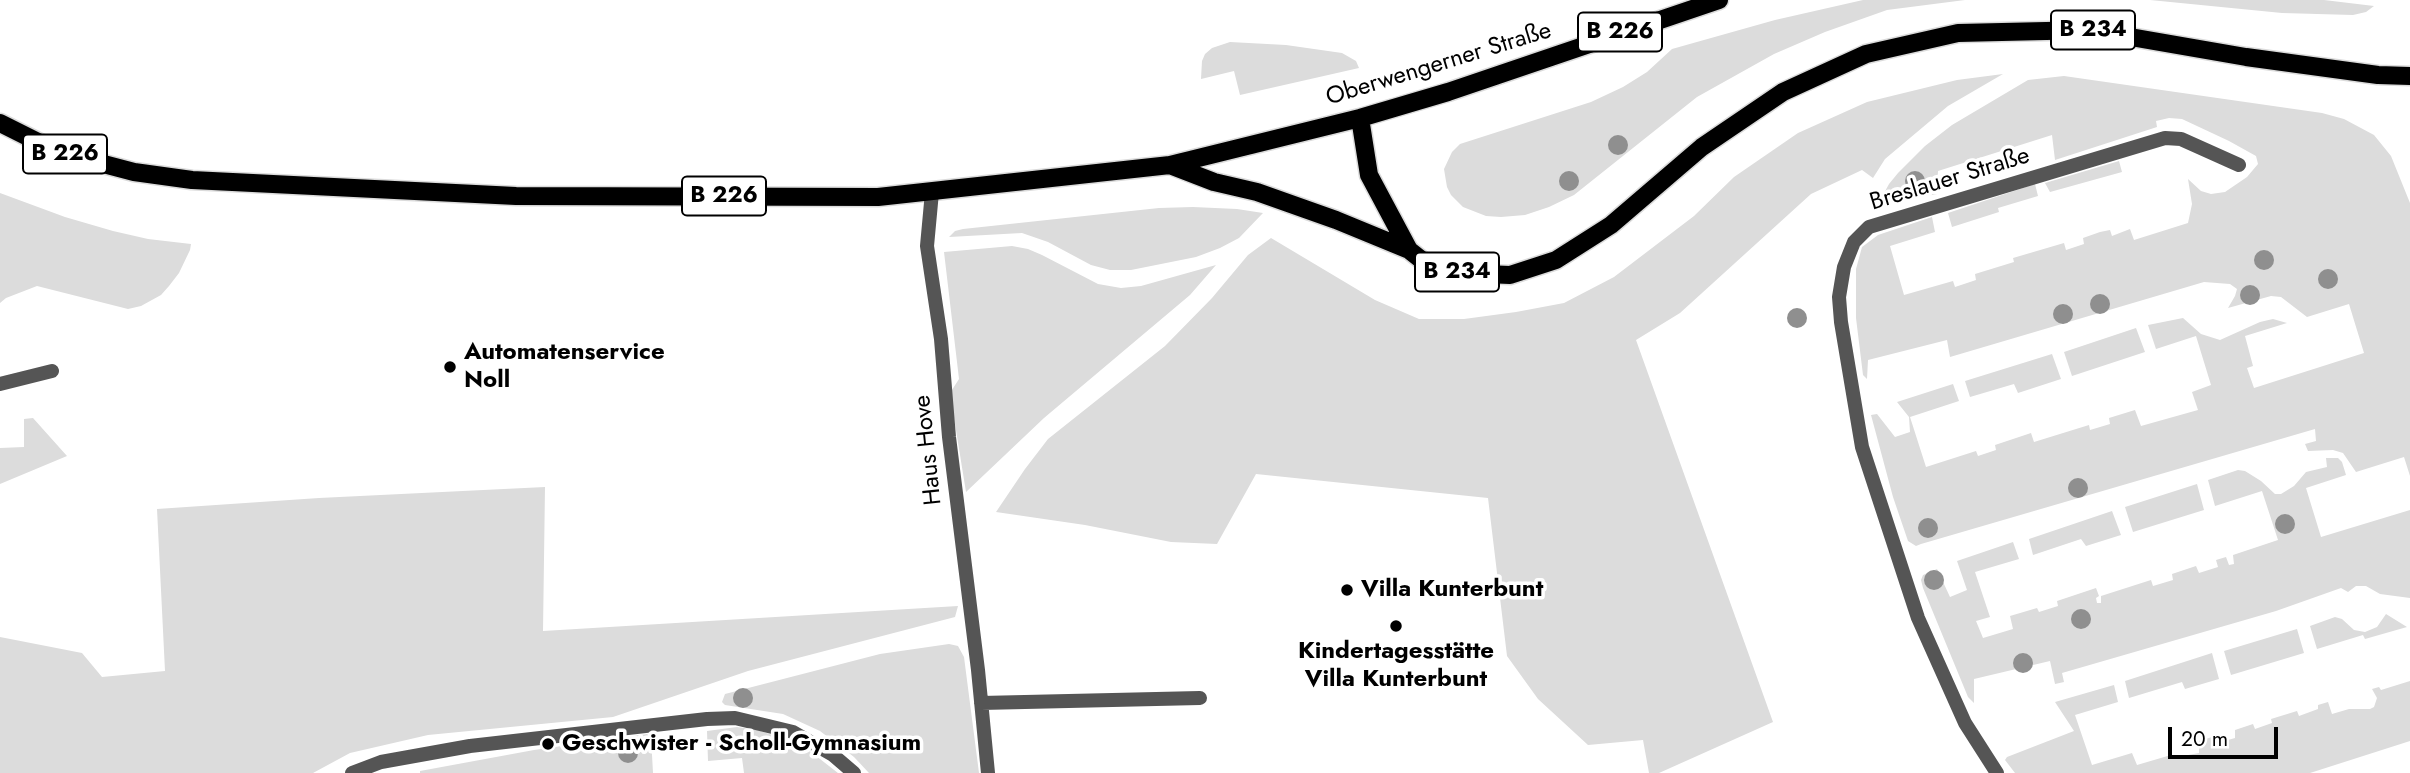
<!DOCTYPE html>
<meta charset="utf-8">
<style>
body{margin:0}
#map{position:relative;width:2410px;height:773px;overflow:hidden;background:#fff;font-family:Jost,sans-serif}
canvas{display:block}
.scale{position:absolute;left:2168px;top:727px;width:110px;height:32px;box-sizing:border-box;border:4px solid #000;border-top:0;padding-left:9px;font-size:21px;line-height:24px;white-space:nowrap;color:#000;-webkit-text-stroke:5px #fff;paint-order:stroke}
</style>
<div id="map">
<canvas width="2410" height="773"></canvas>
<div class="scale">20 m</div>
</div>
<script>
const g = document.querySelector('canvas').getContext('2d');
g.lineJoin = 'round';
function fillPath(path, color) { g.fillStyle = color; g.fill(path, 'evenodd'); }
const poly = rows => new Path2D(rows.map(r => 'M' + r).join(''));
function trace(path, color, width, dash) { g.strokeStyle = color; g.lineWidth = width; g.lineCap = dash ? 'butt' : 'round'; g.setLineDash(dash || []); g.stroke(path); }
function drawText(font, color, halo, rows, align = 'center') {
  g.font = font + ' Jost,sans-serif'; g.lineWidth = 7; g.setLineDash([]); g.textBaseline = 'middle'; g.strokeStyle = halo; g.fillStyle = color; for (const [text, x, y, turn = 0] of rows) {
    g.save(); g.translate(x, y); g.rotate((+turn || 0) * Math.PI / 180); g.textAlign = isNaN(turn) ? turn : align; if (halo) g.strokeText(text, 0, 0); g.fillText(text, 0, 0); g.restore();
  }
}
fillPath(poly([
 [1863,0,1965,0,1887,10,1825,32,1774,54,1697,97,1574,195,1549,207,1525,215,1501,217,1486,216,1463,207,1451,195,1447,187,1444,169,1452,152,1460,144,1591,102,1623,87,1647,72,1672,49,1775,20],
 [2150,0,2324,0,2374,6,2366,12,2353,15,2282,13],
 [1230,42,1286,45,1342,53,1356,61,1359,68,1240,95,1234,71,1201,79,1202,61,1205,54,1212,48],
 [2003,74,1948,106,1885,159,1873,178,1862,170,1811,194,1680,313,1636,340,1773,722,1659,773,1649,773,1643,740,1588,745,1538,699,1507,656,1488,498,1256,474,1217,544,1171,542,1085,525,996,512,1025,469,1048,439,1165,346,1212,298,1248,255,1271,238,1375,300,1419,319,1464,319,1516,312,1564,303,1614,277,1694,216,1734,177,1798,133,1867,102,1957,80],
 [2064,76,2322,113,2344,119,2374,135,2391,156,2410,203,2410,476,2404,457,2356,472,2343,453,2333,450,2308,451,2305,444,2316,441,2315,429,1921,544,1916,546,1908,541,1893,497,1871,415,1877,414,1895,437,1910,432,1909,417,1897,402,1953,384,1959,401,1910,417,1926,467,1976,451,1978,456,1996,450,1995,445,2031,433,2034,442,2089,425,2090,430,2110,424,2109,418,2135,410,2141,426,2198,410,2192,392,2211,385,2196,336,2156,349,2148,325,2183,318,2201,334,2220,340,2260,322,2273,319,2287,323,2245,336,2253,366,2247,368,2254,388,2364,353,2349,304,2307,317,2281,297,2271,296,2228,308,2235,296,2237,289,2230,284,2204,282,1950,357,1947,340,1868,360,1867,379,1863,375,1856,318,1856,269,1862,247,1878,235,1932,217,1935,232,1890,246,1904,295,1953,281,1955,287,1976,280,1975,274,2014,262,2013,258,2064,243,2066,250,2084,244,2083,238,2100,232,2110,230,2112,236,2130,229,2134,240,2188,223,2192,204,2188,179,2201,191,2211,194,2225,192,2247,177,2258,164,2256,156,2229,141,2182,119,2169,118,2156,121,2157,127,2055,160,2052,135,1938,171,1937,194,1877,206,1889,184,1898,173,1925,146,1952,125,2028,80],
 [2119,161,2122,172,2050,192,2045,183],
 [2035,184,2038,196,1998,208,1999,212,1952,227,1948,213],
 [0,193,65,217,113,231,148,239,191,244,190,250,179,273,169,286,161,295,141,306,128,309,37,286,6,298,0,303],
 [1193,207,1237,209,1263,213,1239,238,1220,248,1196,257,1131,270,1110,270,1091,265,1048,242,1022,233,949,237,955,231,963,229,1159,208],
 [1012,246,1028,249,1042,255,1098,284,1121,288,1141,286,1216,265,1190,295,1044,418,966,492,950,393,959,379,944,252],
 [2136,328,2145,352,2072,376,2064,352],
 [2052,354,2061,379,2018,393,2014,384,1970,397,1965,381],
 [33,418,67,456,0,484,0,448,24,447,24,419],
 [2326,458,2338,458,2342,462,2346,475,2306,488,2321,537,2410,510,2410,598,2380,594,2366,586,2356,586,2348,592,2341,588,2276,611,2062,673,2064,682,2055,684,2050,661,1974,679,1974,703,1968,697,1923,588,1921,580,1923,575,1937,569,1950,597,1967,590,1957,561,2013,542,2019,559,1975,572,1990,617,1976,621,1983,638,2013,629,2010,616,2037,608,2039,612,2058,606,2057,601,2096,588,2099,596,2096,598,2097,603,2101,603,2101,596,2151,580,2153,586,2173,580,2172,574,2196,566,2199,573,2218,567,2216,560,2226,557,2229,565,2234,564,2233,555,2278,540,2262,491,2215,506,2208,480,2238,470,2245,471,2261,481,2275,494,2281,494,2294,486,2306,472,2327,467],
 [2197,484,2204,510,2133,532,2125,507],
 [545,487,543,631,958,606,955,617,748,671,613,717,428,735,350,753,313,773,0,773,0,637,82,653,102,677,165,671,157,509,319,498],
 [2112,511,2121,535,2086,546,2081,539,2033,555,2029,539],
 [2386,614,2407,627,2365,639,2363,635,2317,649,2310,626,2335,617,2342,619,2354,630,2365,632,2377,627],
 [2297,629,2304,653,2231,675,2224,651],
 [949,644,958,646,964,657,979,773,869,773,854,757,820,731,783,714,725,705,722,702,725,694,880,654],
 [2212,653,2219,679,2185,689,2182,682,2129,698,2125,681],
 [2410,681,2410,741,2310,773,2015,773,2005,760,2007,757,2074,731,2055,702,2114,685,2118,702,2075,715,2092,765,2132,753,2137,765,2171,755,2177,757,2199,753,2199,741,2212,737,2214,744,2235,738,2235,730,2253,724,2255,729,2272,723,2271,719,2297,711,2299,716,2318,709,2318,705,2328,702,2332,714,2349,709,2370,709,2374,707,2377,698,2372,689,2379,687,2381,690],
 [737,727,757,730,779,737,811,752,838,773,744,773,742,758,708,761,707,731],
 [647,734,651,737,653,773,420,773,420,771,534,750]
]), '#dcdcdc');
const primary = poly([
 [1360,118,1369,175,1409,250],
 [0,123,58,152,134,172,192,180,516,196,878,197,1170,165,1360,118,1448,92,1719,0],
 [1170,165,1214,182,1257,192,1336,220,1409,250,1428,265,1460,273,1510,275,1556,260,1611,225,1702,147,1783,92,1866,54,1958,33,2090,30,2246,57,2378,75,2410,76]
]);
trace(primary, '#dbdbdb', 21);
trace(poly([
 [932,192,927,246,941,339,949,437,978,670,988,773],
 [981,703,1200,698],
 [352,773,381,762,470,746,707,719,735,718,793,732,833,755,854,773]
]), '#555', 14);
trace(poly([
 [0,384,52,371],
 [1997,773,1965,723,1918,618,1862,447,1841,322,1839,297,1844,267,1854,242,1869,227,2165,138,2181,139,2239,165]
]), '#555', 14);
trace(primary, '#000', 18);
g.fillStyle = '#8f8f8f';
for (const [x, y] of [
 [1618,145],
 [1569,181],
 [1915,181],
 [2264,260],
 [2328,279],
 [2250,295],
 [2100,304],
 [2063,314],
 [1797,318],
 [2078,488],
 [2285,524],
 [1928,528],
 [1934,580],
 [2081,619],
 [2023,663],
 [743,698],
 [628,753]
]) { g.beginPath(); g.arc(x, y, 10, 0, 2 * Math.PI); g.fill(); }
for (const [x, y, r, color] of [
 [450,367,7,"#000"],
 [1347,590,7,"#000"],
 [1396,626,7,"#000"],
 [548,744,7,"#000"]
]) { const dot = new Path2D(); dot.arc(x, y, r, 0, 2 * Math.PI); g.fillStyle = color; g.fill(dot); trace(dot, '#fff', 2.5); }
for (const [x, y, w] of [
 [2093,30,84],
 [1620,32,84],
 [65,154,84],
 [724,196,84],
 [1457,272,84]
]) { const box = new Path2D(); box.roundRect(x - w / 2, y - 19.5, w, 39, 5); g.fillStyle = '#fff'; g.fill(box); trace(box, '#000', 2); }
drawText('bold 23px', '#000', null, [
 ["B 234",2093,30],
 ["B 226",1620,32],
 ["B 226",65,154],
 ["B 226",724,196],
 ["B 234",1457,272]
]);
drawText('24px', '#000', '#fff', [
 ["Oberwengerner Straße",1439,65,-17],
 ["Breslauer Straße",1950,180,-17],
 ["Haus Hove",929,450,-96]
]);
drawText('bold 24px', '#000', '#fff', [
 ["Automatenservice",464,353],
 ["Noll",464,381],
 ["Villa Kunterbunt",1361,590],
 ["Kindertagesstätte",1396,652,"center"],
 ["Villa Kunterbunt",1396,680,"center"],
 ["Geschwister - Scholl-Gymnasium",562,744]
], 'left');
</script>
